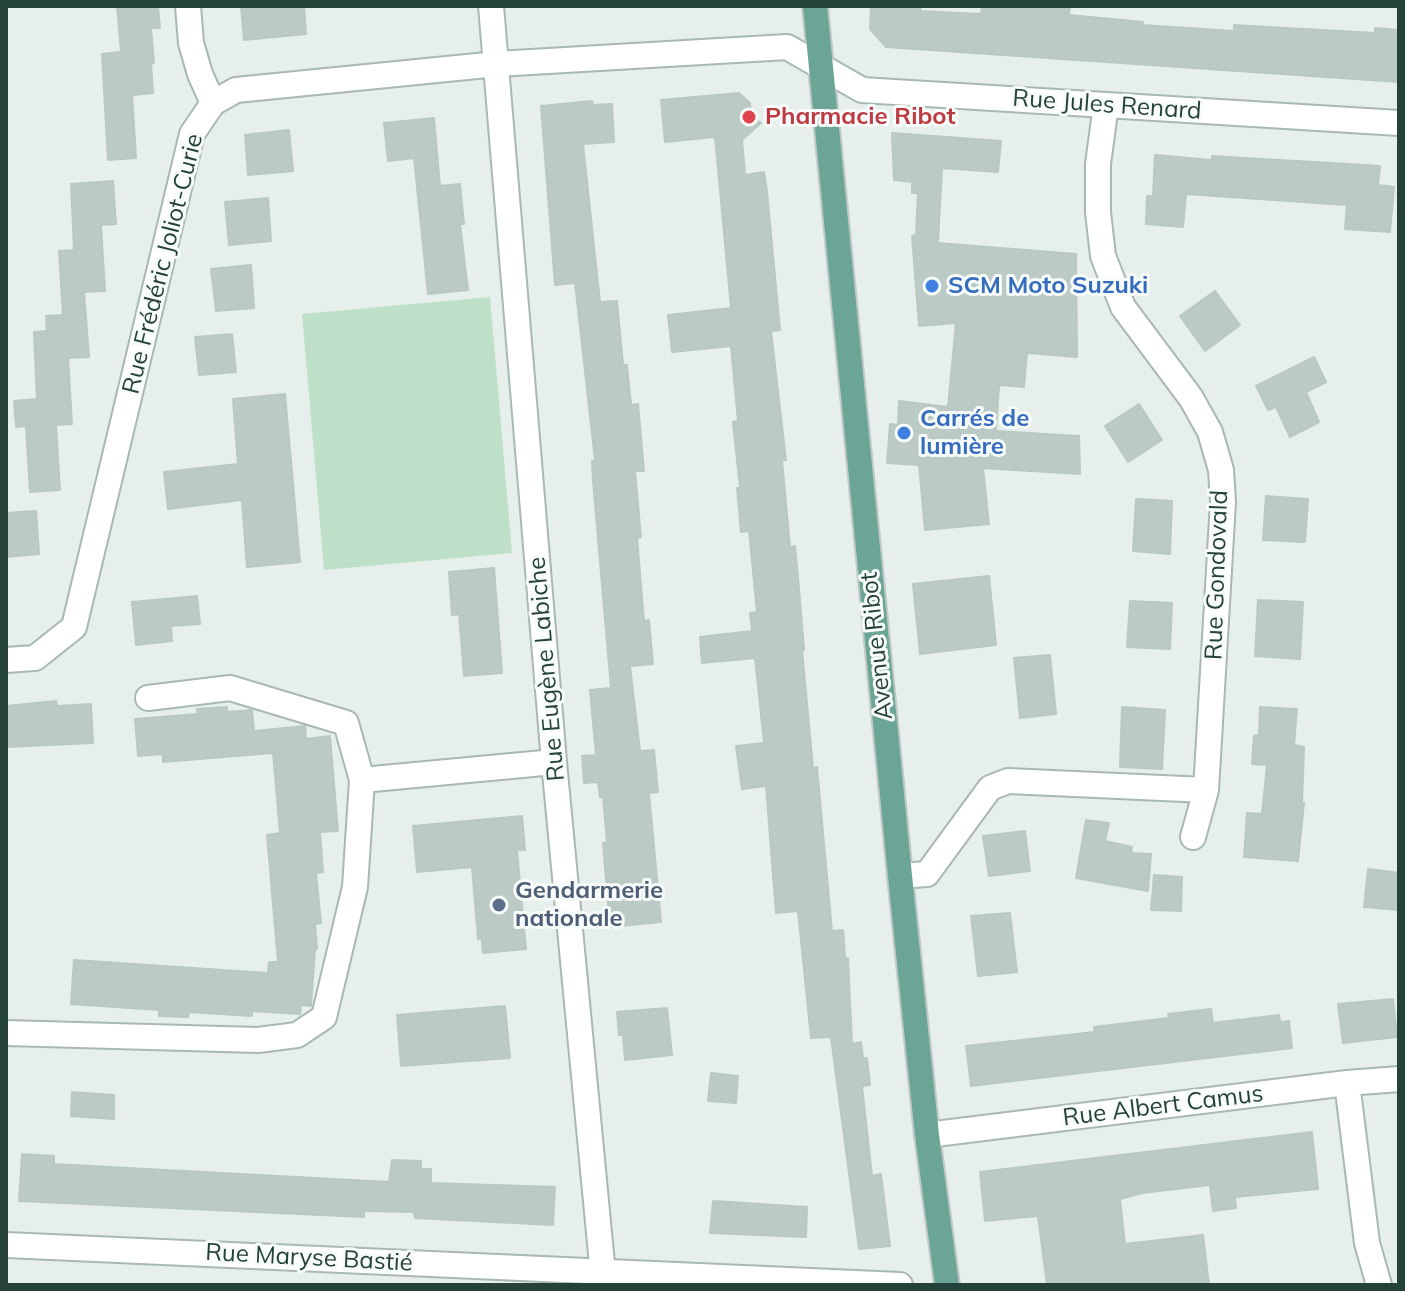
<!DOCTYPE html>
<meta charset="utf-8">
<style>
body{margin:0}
#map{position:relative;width:1405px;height:1291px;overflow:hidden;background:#e6efeb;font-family:Mulish,sans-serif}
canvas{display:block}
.frame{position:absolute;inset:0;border:8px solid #24423a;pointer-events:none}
</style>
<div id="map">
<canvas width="1405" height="1291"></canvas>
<div class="frame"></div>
</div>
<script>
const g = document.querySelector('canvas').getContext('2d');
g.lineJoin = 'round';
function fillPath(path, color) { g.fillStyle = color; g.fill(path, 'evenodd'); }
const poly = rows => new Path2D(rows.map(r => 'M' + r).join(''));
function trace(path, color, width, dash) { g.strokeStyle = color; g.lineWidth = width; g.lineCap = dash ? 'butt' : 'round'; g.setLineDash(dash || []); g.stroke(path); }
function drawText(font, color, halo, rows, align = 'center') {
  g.font = font + ' Mulish,sans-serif'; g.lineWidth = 6; g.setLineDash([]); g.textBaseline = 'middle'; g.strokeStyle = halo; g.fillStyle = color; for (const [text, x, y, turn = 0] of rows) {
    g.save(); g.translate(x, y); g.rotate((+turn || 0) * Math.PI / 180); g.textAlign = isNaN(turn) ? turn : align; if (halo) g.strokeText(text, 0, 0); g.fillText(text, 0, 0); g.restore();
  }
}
fillPath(poly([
 [490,297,512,553,324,570,302,314]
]), '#bfe0c8');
const building = poly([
 [117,6,158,6,160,28,151,28,154,63,151,64,153,93,132,95,136,158,108,160,102,54,121,52,117,6],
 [241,6,304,6,306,34,244,40,241,6],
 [871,6,921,6,920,11,981,14,982,6,1070,6,1069,15,1143,22,1142,25,1234,31,1234,25,1375,33,1375,28,1399,30,1399,82,886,47,870,29,871,6],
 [739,93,750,103,751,116,761,123,742,140,745,175,764,172,767,192,780,330,771,331,786,460,782,460,790,547,795,546,799,589,804,650,802,650,813,768,817,767,832,931,843,930,845,958,848,958,852,1044,861,1042,863,1058,867,1058,870,1085,862,1086,872,1176,881,1174,890,1246,859,1249,831,1037,811,1038,798,911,776,913,766,786,742,789,736,746,764,743,755,658,702,663,700,637,752,631,750,613,757,612,749,531,741,532,737,488,740,488,733,422,738,421,731,346,672,352,668,315,731,308,715,137,665,142,661,100,739,93],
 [592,101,593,105,612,104,614,142,583,144,600,302,617,301,623,365,627,365,631,405,638,404,644,471,635,471,641,537,637,538,644,621,649,620,653,664,630,666,640,751,654,750,658,792,649,793,661,922,610,927,603,843,607,842,603,797,600,797,598,782,584,783,582,756,596,755,590,690,611,688,593,481,592,461,595,460,575,283,555,285,541,106,592,101],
 [434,118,440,186,460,184,464,224,460,224,468,290,428,294,414,158,388,161,384,123,434,118],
 [289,130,293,171,248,175,245,135,289,130],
 [892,133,1001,141,998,172,942,168,938,243,1076,254,1077,357,1027,353,1024,387,999,385,996,431,1079,436,1080,474,983,468,989,524,925,530,919,465,887,463,890,424,898,425,899,401,948,407,956,323,919,326,912,236,916,235,918,193,912,193,912,182,894,180,892,133],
 [1155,155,1212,160,1212,156,1380,166,1378,185,1394,187,1390,232,1345,229,1347,205,1186,194,1183,227,1146,224,1147,196,1153,196,1155,155],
 [113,181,116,224,101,225,105,291,84,292,89,357,68,358,72,424,56,425,60,490,30,492,26,426,16,427,14,401,37,399,34,332,47,331,46,316,63,315,59,251,74,250,71,184,113,181],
 [268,198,271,241,229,245,225,202,268,198],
 [251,265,254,308,216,311,211,269,251,265],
 [1215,291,1240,325,1205,351,1180,316,1215,291],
 [232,334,236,372,199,375,195,337,232,334],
 [1314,357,1326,382,1306,392,1319,422,1290,437,1276,407,1268,410,1256,386,1314,357],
 [285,394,300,562,247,567,242,500,168,509,164,472,238,464,233,399,285,394],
 [1139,404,1162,440,1128,462,1105,426,1139,404],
 [1266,496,1308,499,1305,542,1263,540,1266,496],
 [1136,499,1172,501,1170,554,1133,551,1136,499],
 [36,511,39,554,6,557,6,513,36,511],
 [494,568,502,673,464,676,459,614,452,615,449,572,494,568],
 [989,576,996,645,920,654,913,584,989,576],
 [197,596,200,624,171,626,172,641,136,645,132,602,197,596],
 [1258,600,1303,602,1300,659,1255,656,1258,600],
 [1130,601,1172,603,1170,649,1127,647,1130,601],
 [1050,655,1056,714,1020,718,1014,658,1050,655],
 [56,701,57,706,91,704,93,743,6,747,6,706,56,701],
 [227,707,227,712,252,710,254,731,305,726,306,739,330,736,338,831,320,832,323,872,316,873,321,923,315,924,317,949,315,949,311,1006,301,1005,300,1014,252,1011,252,1016,189,1012,188,1017,159,1016,159,1010,71,1004,74,960,268,973,269,962,278,962,267,835,280,833,273,753,163,762,163,754,138,756,135,719,198,714,197,709,227,707],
 [1122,707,1165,710,1162,769,1120,767,1122,707],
 [1260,707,1297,709,1294,745,1304,747,1302,803,1304,803,1298,861,1244,857,1247,813,1262,814,1267,765,1252,764,1254,736,1259,735,1260,707],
 [522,816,525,850,517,850,526,949,483,953,482,939,478,939,472,867,417,872,413,826,522,816],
 [1086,820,1109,823,1105,841,1132,847,1131,853,1151,854,1148,891,1076,878,1086,820],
 [1025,831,1030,871,989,876,983,836,1025,831],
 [1368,869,1399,873,1399,910,1364,907,1368,869],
 [1154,875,1182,877,1181,911,1151,910,1154,875],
 [1010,913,1017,972,978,976,971,916,1010,913],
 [1393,999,1397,1037,1343,1043,1338,1004,1393,999],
 [505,1006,510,1058,401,1066,397,1015,505,1006],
 [667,1008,672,1055,625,1060,623,1035,619,1035,617,1012,667,1008],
 [1211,1009,1213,1023,1279,1015,1280,1022,1289,1021,1292,1048,971,1086,966,1046,1095,1032,1094,1027,1169,1018,1168,1014,1211,1009],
 [711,1073,738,1076,736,1103,708,1101,711,1073],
 [72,1092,114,1095,114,1119,71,1116,72,1092],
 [1312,1132,1318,1189,1235,1197,1236,1208,1213,1211,1210,1185,1142,1193,1120,1199,1125,1244,1203,1235,1209,1285,1047,1285,1038,1216,985,1221,980,1172,1312,1132],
 [22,1154,54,1156,54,1164,389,1182,392,1160,421,1161,421,1169,431,1169,431,1183,555,1187,553,1225,415,1218,414,1212,364,1211,364,1217,19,1201,22,1154],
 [713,1201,807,1207,806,1237,710,1233,713,1201]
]);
fillPath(building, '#bbcac4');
trace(building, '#b8c9c2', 2);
const minor = poly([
 [188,6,191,43,200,74,213,103],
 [491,6,554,762,604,1285],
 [1106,105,1098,164,1098,212,1103,256,1123,307,1191,398,1210,432,1221,470,1223,502,1206,790,1193,837],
 [6,660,35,658,74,627,192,134,213,103,236,90,497,64,787,47,862,90,1399,123],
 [148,698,230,688,346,723,362,780],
 [900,876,927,874,990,788,1008,781,1206,790],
 [6,1033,258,1040,297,1035,324,1017,355,887,362,780,554,762],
 [1347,1083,1367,1243,1379,1285],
 [927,1135,1347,1083,1399,1079],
 [6,1245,900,1285]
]);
const major = poly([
 [815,6,900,876,927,1135,947,1285]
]);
trace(minor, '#a8b8b2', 28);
trace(major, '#c2cac8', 28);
trace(minor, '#fff', 24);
trace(major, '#6aa596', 24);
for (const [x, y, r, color] of [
 [749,117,8,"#e0444e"],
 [932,286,8,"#3f7fe0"],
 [904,433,8,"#3f7fe0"],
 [499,905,8,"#5c6f8a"]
]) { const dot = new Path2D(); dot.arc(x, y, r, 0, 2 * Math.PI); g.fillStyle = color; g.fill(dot); trace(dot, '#f7fbf9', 3); }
drawText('24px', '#24423a', '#f7fbf9', [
 ["Rue Jules Renard",1107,105,4],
 ["Rue Frédéric Joliot-Curie",163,264,-76],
 ["Rue Gondovald",1217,575,-88],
 ["Avenue Ribot",877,646,-96],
 ["Rue Eugène Labiche",547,669,-95],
 ["Rue Albert Camus",1163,1106,-7],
 ["Rue Maryse Bastié",309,1258,3]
]);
drawText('bold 24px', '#be3a42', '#f7fbf9', [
 ["Pharmacie Ribot",765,117]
], 'left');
drawText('bold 24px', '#366cbe', '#f7fbf9', [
 ["SCM Moto Suzuki",948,286],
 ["Carrés de",920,419],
 ["lumière",920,447]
], 'left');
drawText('bold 24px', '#4e5e75', '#f7fbf9', [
 ["Gendarmerie",515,891],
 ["nationale",515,919]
], 'left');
</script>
